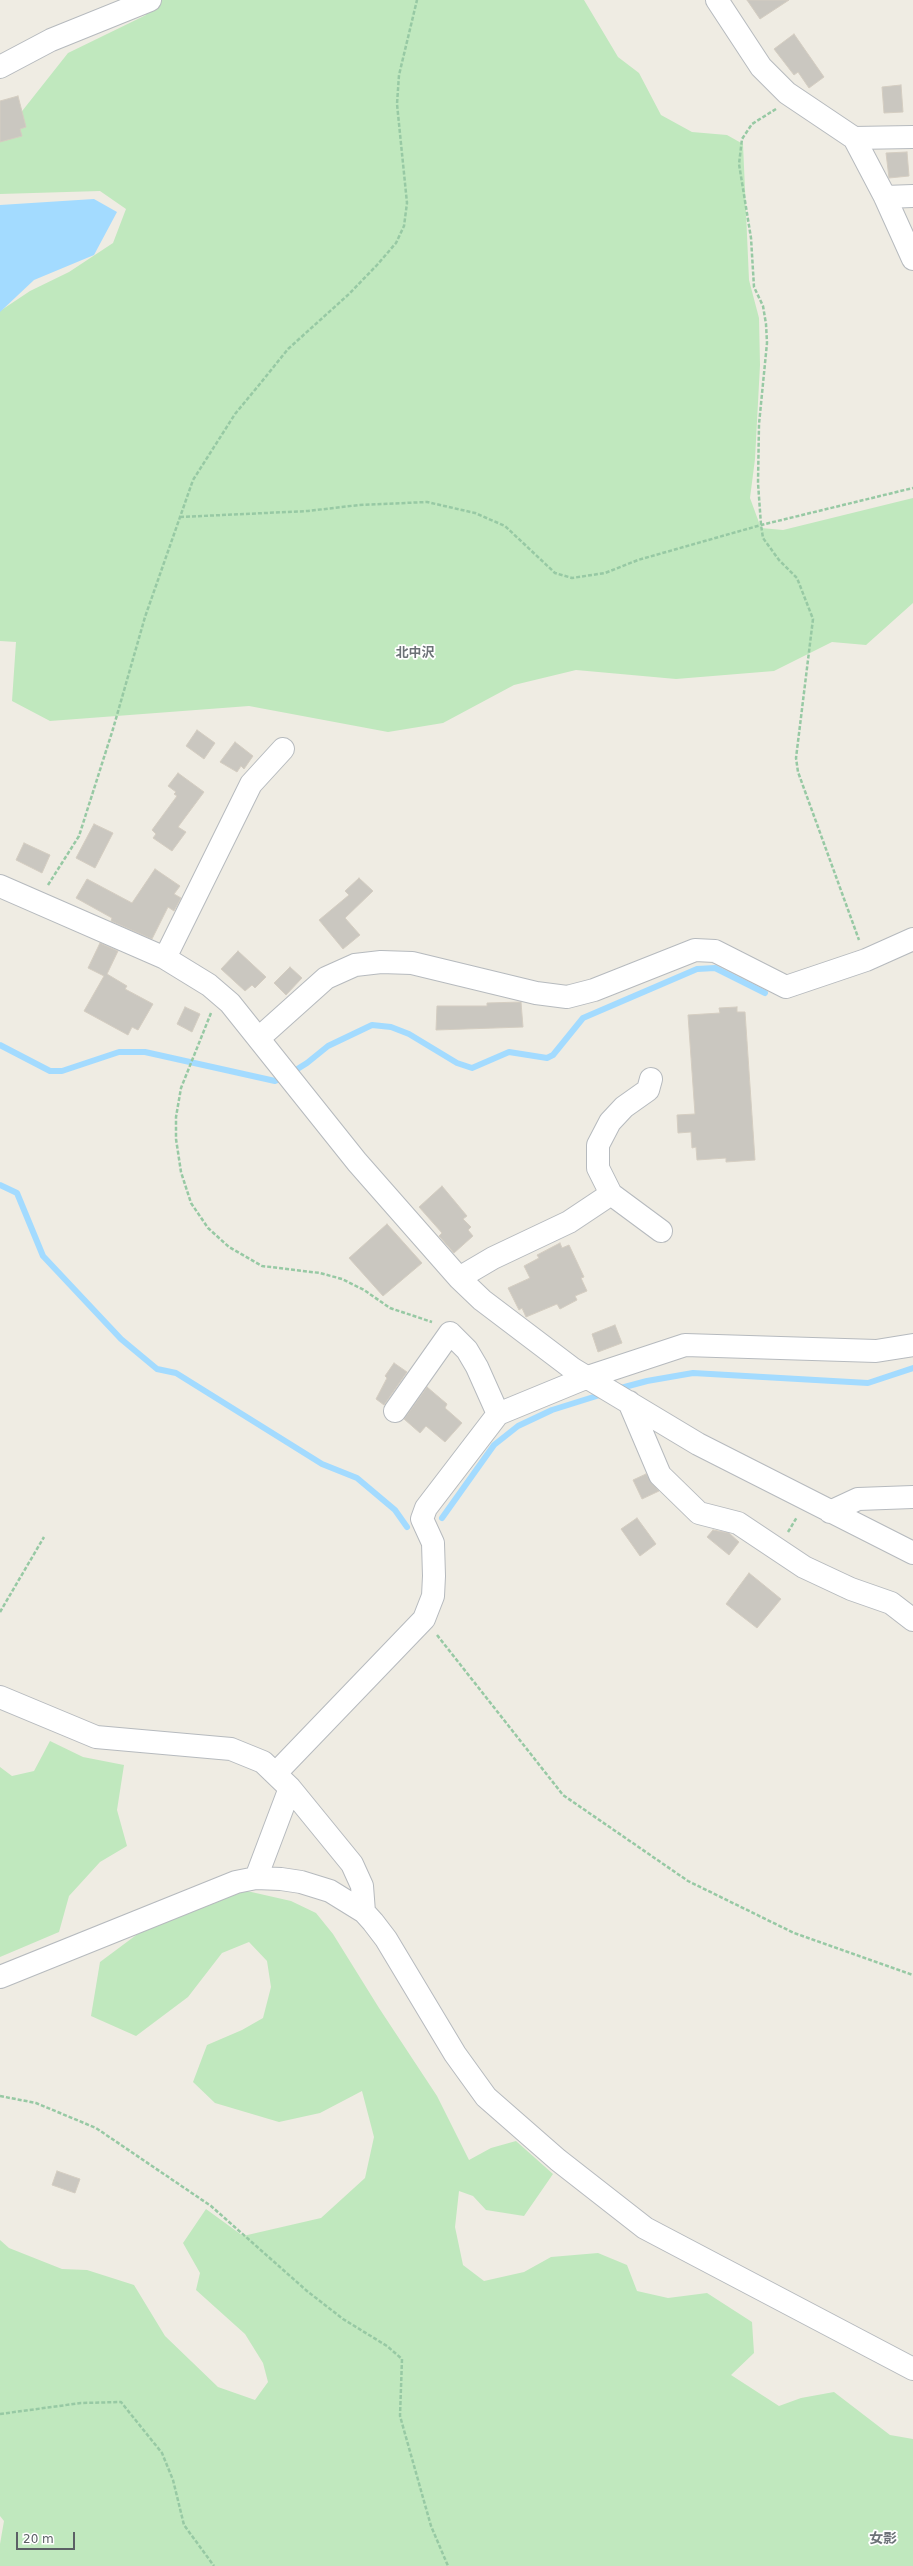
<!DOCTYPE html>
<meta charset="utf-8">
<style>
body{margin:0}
#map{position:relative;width:913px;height:2566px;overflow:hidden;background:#efece3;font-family:"DejaVu Sans",sans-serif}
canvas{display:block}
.scale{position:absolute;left:16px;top:2532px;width:59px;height:18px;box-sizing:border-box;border:2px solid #5b6065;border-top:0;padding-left:5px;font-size:12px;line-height:14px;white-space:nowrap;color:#5b6065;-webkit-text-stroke:3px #fff;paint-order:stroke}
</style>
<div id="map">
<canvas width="913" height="2566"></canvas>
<div class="scale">20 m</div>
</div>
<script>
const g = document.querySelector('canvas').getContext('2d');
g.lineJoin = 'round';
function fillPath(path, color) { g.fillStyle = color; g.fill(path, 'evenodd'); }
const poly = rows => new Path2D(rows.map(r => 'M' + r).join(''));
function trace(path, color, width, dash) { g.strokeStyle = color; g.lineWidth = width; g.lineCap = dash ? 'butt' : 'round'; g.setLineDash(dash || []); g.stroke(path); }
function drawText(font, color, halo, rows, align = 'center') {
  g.font = font + ' "DejaVu Sans","Noto Sans JP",sans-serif'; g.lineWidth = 3.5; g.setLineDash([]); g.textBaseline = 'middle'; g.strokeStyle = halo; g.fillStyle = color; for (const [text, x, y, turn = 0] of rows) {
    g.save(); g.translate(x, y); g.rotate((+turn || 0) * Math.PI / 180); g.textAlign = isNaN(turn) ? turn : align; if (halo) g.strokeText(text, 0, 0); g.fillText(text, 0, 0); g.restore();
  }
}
fillPath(poly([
 [140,0,584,0,618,57,639,73,661,115,692,132,727,135,743,144,749,280,759,318,760,365,755,459,750,498,761,528,783,530,913,498,913,603,866,645,832,642,774,671,676,679,576,670,514,685,443,723,388,732,249,706,50,721,12,701,16,642,0,641,0,311,30,291,69,272,113,243,126,209,100,191,0,194,0,139,68,53,146,15],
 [50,1741,83,1757,124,1765,117,1810,127,1846,100,1862,69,1896,59,1932,0,1957,0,1767,12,1776,34,1771],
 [247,1891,291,1901,316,1913,333,1934,379,2008,437,2096,469,2160,491,2148,516,2141,553,2174,524,2216,486,2210,473,2196,459,2191,455,2227,463,2265,484,2281,524,2272,551,2257,598,2253,627,2265,637,2291,668,2298,707,2293,752,2322,754,2353,731,2375,779,2406,801,2398,834,2392,890,2435,913,2439,913,2566,0,2566,0,2544,4,2521,0,2516,0,2240,9,2248,62,2269,87,2270,134,2285,165,2336,218,2387,255,2400,268,2382,263,2363,245,2334,196,2290,200,2273,183,2243,206,2209,243,2236,321,2218,365,2178,374,2137,362,2091,320,2113,279,2122,215,2103,193,2082,207,2045,242,2030,263,2018,271,1987,267,1961,249,1942,222,1953,188,1997,136,2036,91,2016,100,1962,143,1930,194,1905]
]), '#c0e8be');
fillPath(poly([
 [94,199,117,212,94,255,34,280,0,312,0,205]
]), '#a3dbff');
trace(poly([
 [0,1045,50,1071,62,1071,119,1052,145,1052,275,1081,283,1078,307,1063,328,1046,372,1025,391,1027,409,1034,457,1063,472,1068,509,1052,547,1058,553,1055,583,1018,697,969,715,968,765,993],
 [0,1185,17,1193,43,1256,121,1339,157,1369,176,1373,322,1464,357,1478,395,1510,407,1527],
 [617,1389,647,1381,693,1373,868,1383,913,1368],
 [442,1518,494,1445,518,1426,552,1410,603,1394]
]), '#a3dbff', 6);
const building = poly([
 [747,0,789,0,760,19,747,0],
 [794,34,824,77,809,88,798,72,794,75,774,49,794,34],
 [901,85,903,112,884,113,882,87,901,85],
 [18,96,26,127,20,129,22,136,0,142,0,101,18,96],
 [907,152,909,176,889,178,886,153,907,152],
 [197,730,215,743,204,759,186,746,197,730],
 [235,742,253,756,244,769,241,766,237,772,220,762,235,742],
 [178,773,204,792,178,827,186,832,172,851,153,838,156,834,152,830,177,796,174,794,176,792,168,786,178,773],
 [94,824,113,833,95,868,76,858,94,824],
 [24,843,50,855,42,873,16,860,24,843],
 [155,869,180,886,174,894,181,898,174,911,168,907,152,939,111,921,112,918,76,898,87,879,132,903,155,869],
 [359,878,373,891,345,918,360,935,343,949,319,920,349,895,345,891,359,878],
 [100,943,118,951,107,974,127,986,125,989,153,1004,138,1030,132,1027,128,1035,84,1011,104,976,88,968,100,943],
 [238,951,266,977,255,988,252,985,245,991,221,969,238,951],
 [290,967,302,978,286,995,274,983,290,967],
 [521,1002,523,1027,436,1030,437,1006,487,1006,487,1003,521,1002],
 [185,1007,200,1014,192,1032,177,1024,185,1007],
 [737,1007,737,1012,745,1012,755,1160,726,1162,726,1158,697,1160,696,1147,692,1148,691,1132,678,1133,677,1115,695,1114,688,1015,720,1013,719,1008,737,1007],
 [442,1186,467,1216,463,1219,471,1227,468,1230,473,1236,454,1253,439,1236,442,1233,419,1207,442,1186],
 [387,1224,422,1263,383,1296,349,1258,387,1224],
 [560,1243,562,1248,569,1245,584,1277,581,1278,587,1291,575,1296,577,1300,560,1309,557,1304,526,1317,522,1308,519,1310,508,1288,530,1278,524,1266,539,1258,537,1255,560,1243],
 [615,1325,622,1343,598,1352,592,1334,615,1325],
 [394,1363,407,1372,384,1405,376,1399,387,1378,385,1376,394,1363],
 [427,1387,447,1404,445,1408,462,1423,445,1442,426,1426,420,1433,404,1419,427,1387],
 [646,1474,659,1491,642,1499,633,1480,646,1474],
 [637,1518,656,1544,640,1556,621,1529,637,1518],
 [713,1530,729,1533,739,1542,729,1555,707,1537,713,1530],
 [749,1573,781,1599,757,1628,726,1604,749,1573],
 [57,2171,80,2179,75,2193,52,2185,57,2171]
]);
fillPath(building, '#cac7c0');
trace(building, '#d4cdc1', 1);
const minor = poly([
 [717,0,761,67,787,93,854,138,885,197,913,259],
 [0,67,51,40,150,0],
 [854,138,913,137],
 [885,197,913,196],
 [0,886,165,958,209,985,230,1003,357,1162,459,1278,482,1300,573,1369,698,1444,913,1553],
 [165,958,251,784,283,749],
 [259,1038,326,978,355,965,381,962,412,963,536,993,567,997,594,990,695,950,715,951,786,987,866,960,913,939],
 [611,1194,661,1231],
 [459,1278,493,1258,569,1222,611,1194,598,1168,598,1145,610,1122,624,1107,648,1090,651,1079],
 [629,1402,660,1475,699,1513,738,1523,804,1567,851,1589,891,1603,913,1620],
 [395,1411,450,1333,467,1350,477,1367,498,1414],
 [830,1512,858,1499,913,1497],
 [0,1697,96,1737,231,1749,263,1762,290,1788,352,1864,362,1886,364,1912],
 [276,1773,424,1619,433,1596,434,1576,433,1543,422,1519,426,1508,498,1414,588,1377,685,1345,876,1351,913,1345],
 [256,1878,290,1788],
 [0,1977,236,1882,256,1878,281,1879,301,1882,330,1891,364,1912,373,1922,386,1939,455,2054,486,2097,558,2160,645,2228,913,2369]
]);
trace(minor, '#b6babe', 24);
trace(poly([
 [776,109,752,124,742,139,739,164,751,238,754,287,763,306,766,324,767,343,759,424,758,483,761,525,763,538,779,560,797,578,813,619,796,758,798,772,859,940],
 [180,517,308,511,359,505,427,502,475,513,505,526,555,573,572,578,605,573,638,560,761,525,913,488],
 [48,885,79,836,113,729,145,617,193,480,235,414,259,385,288,349,349,294,377,265,396,243,404,226,407,203,397,104,399,75,417,0],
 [211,1013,181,1088,176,1117,176,1139,181,1172,191,1203,208,1228,229,1247,262,1266,320,1273,342,1279,364,1290,390,1308,432,1322],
 [788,1532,797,1517],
 [0,1612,44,1537],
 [437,1635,563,1795,688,1881,794,1933,913,1975],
 [0,2096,36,2103,96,2128,211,2206,307,2291,343,2319,387,2346,402,2359,400,2416,431,2526,448,2566],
 [0,2414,81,2403,121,2402,162,2453,173,2480,184,2525,214,2566]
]), '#97c9a4', 2.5, [4, 2]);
trace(minor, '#fff', 22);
drawText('bold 13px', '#6c7277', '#fff', [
 ["北中沢",415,654]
]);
drawText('bold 14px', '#6c7277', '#fff', [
 ["女影",883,2539]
]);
</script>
